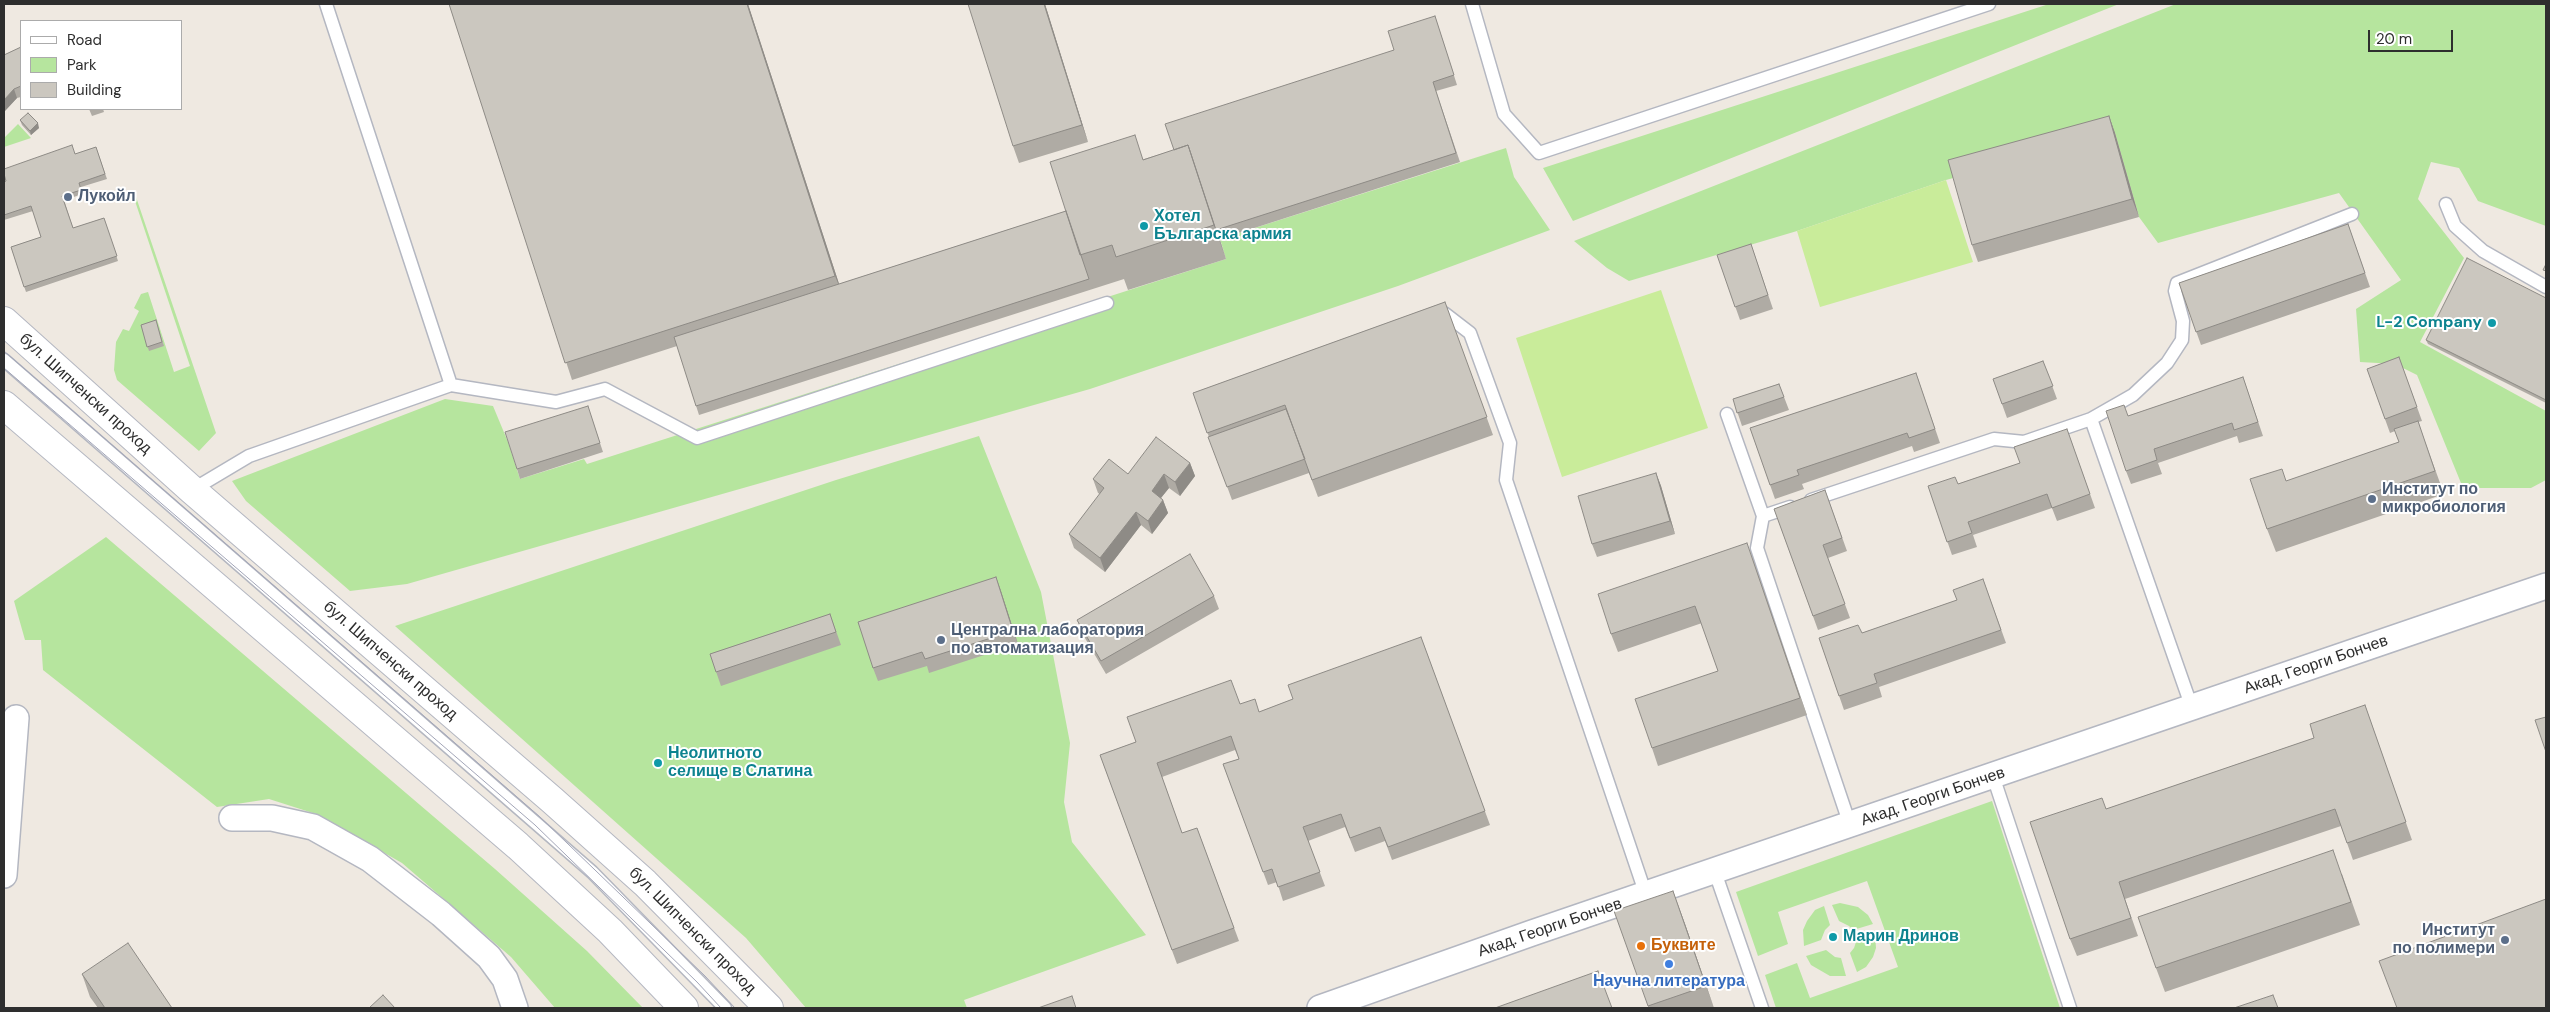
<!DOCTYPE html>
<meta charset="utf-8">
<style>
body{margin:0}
#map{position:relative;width:2550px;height:1012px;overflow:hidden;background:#efe9e1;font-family:"DM Sans",sans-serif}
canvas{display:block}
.frame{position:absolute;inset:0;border:5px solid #2e2e2e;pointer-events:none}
.legend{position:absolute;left:20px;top:20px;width:162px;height:90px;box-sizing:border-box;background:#fff;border:1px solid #ababab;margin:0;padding:6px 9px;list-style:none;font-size:15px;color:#2e2e2e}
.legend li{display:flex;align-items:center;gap:10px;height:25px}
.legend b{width:25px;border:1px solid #ababab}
.scale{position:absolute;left:2368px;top:30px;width:85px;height:22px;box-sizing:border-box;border:2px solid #2e2e2e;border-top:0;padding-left:6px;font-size:15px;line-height:18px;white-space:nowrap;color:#2e2e2e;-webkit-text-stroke:4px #fff;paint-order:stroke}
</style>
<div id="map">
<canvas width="2550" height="1012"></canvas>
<div class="frame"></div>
<ul class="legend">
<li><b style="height:6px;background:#fff"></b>Road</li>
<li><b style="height:14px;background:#b6e59e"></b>Park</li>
<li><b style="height:14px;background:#cbc7bf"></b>Building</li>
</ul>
<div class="scale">20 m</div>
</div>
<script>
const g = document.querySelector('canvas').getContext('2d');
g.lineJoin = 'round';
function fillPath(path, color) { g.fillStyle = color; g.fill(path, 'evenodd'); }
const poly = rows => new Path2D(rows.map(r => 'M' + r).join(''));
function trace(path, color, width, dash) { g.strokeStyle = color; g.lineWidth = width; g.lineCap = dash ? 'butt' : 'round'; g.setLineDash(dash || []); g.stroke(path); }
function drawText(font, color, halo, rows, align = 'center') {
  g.font = font + ' "DM Sans",sans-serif'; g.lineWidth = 4; g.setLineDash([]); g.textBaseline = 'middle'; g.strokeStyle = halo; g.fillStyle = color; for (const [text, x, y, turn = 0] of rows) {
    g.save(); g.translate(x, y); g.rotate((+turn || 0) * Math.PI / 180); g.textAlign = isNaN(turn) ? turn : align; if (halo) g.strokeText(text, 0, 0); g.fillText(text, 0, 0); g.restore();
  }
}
fillPath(poly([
 [2049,4,2119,4,1573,221,1543,168],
 [2176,4,2546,4,2546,226,2478,201,2459,168,2431,162,2418,199,2464,258,2420,342,2546,411,2546,480,2531,488,2463,488,2417,375,2395,364,2360,362,2356,309,2401,280,2339,193,2158,243,2139,217,2115,133,1946,180,1797,231,1629,281,1607,268,1574,241],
 [18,124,31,138,4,147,4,138],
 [1506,148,1514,177,1550,230,1398,286,1090,389,407,584,350,591,246,501,232,481,445,399,493,406,508,442,520,479,584,459,587,464,1226,259,1220,239],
 [134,191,216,433,199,451,117,380,114,370,116,342,123,329,129,331,139,311,134,308,141,294,148,292,174,372,190,366,132,192],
 [979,436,1041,592,1070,743,1064,802,1072,842,1146,935,964,1000,967,1008,806,1008,746,938,395,626,836,480],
 [106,537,495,869,587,951,643,1008,555,1008,511,957,402,863,316,814,269,799,217,807,43,670,41,640,25,640,14,601],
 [1992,801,2060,1008,1776,1008,1765,975,1797,963,1810,998,1898,967,1867,881,1778,912,1788,944,1758,956,1736,892],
 [1840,903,1858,907,1868,915,1873,924,1853,930,1849,926,1839,921,1832,905],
 [1824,906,1830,925,1825,930,1821,940,1804,946,1803,930,1807,921,1815,910],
 [1875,934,1876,948,1873,957,1866,967,1857,972,1850,953,1854,948,1857,939],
 [1826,950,1835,957,1841,958,1846,976,1830,976,1811,965,1806,956]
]), '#b6e59e');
fillPath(poly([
 [1946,180,1973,262,1820,307,1797,231],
 [1661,290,1708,428,1562,477,1516,338]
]), '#c9ec9a');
const service = poly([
 [326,4,451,385],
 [1472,4,1504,114,1539,153,1989,4],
 [2446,204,2455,226,2483,251,2546,287],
 [1436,316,1444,313,1470,333,1510,443,1506,480,1646,895],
 [4,360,592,872,725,1008],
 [1727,414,1763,516,1790,507],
 [2091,419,2192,708],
 [192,490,249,456,451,385,556,402,605,389,697,438,1107,303],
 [1811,500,1994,439,2024,442,2091,419,2133,395,2167,363,2182,340,2183,321,2175,291,2177,283,2352,214],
 [1763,516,1757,548,1850,825],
 [1993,776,2070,1008],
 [1715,872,1762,1008]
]);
const minor = poly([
 [232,818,272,818,313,827,370,859,441,914,489,957,505,979,515,1008],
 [4,875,16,718],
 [1320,1008,1532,933,2546,586]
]);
const secondary = poly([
 [4,321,192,490,552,800,645,883,769,1008],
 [4,405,518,846,610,931,684,1008]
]);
trace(service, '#b4b7c1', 15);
trace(minor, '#b4b7c1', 28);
trace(secondary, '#b4b7c1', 30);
trace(service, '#fff', 12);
trace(minor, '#fff', 25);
trace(secondary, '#fff', 28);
trace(poly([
 [4,351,540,817,705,976,735,1008],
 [4,368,535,825,697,982,721,1008]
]), '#a3a6b8', 1);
fillPath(poly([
 [449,4,748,4,839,284,1066,211,1144,159,1174,150,1394,50,1435,16,1457,85,1436,91,1460,162,1220,239,1219,237,1226,259,1128,290,1124,279,699,415,677,346,572,380],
 [1045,4,1088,142,1019,163,1013,146],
 [21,47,21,97,17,98,4,112,4,55],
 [89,109,103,109,104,112,92,116],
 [2109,116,2115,133,2139,217,1978,262,1972,245],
 [20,120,39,128,31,135,22,125],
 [96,147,107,179,81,187,83,194,64,200,73,228,104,218,118,261,26,292,11,247,41,237,33,211,4,220,4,182,75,154],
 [2348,224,2370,287,2201,345,2179,283],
 [1751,244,1773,309,1740,320,1717,255],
 [2546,298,2546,403,2428,344,2426,340],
 [1445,302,1493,435,1318,497,1309,473,1232,500,1193,393],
 [156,320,164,346,149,351,141,325],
 [2399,357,2422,421,2418,422,2444,494,2276,552,2267,529,2287,481,2399,442,2395,431,2390,433,2367,369],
 [2043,361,2057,399,2007,418,1993,379],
 [1916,373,1940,443,1914,452,1912,446,1802,484,1804,489,1775,499,1750,428],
 [2243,377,2263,436,2239,443,2237,436,2158,463,2162,474,2131,484,2126,471,2128,416],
 [1779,384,1789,410,1742,426,1733,399],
 [591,416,603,452,520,479,517,469],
 [2067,429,2095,508,2057,521,2052,508,1973,535,1977,547,1952,555,1928,486,1958,484,2020,463],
 [1190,463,1195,476,1180,496,1169,488,1161,498,1163,500,1168,513,1152,534,1141,525,1105,572,1074,548,1069,534,1100,494,1098,493,1093,479],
 [1656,473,1661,486,1675,534,1597,557,1592,544],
 [1825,490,1847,551,1828,558,1850,618,1818,630,1774,509],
 [1753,560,1807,715,1658,766,1652,748,1718,671,1702,623,1618,652,1611,634],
 [996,577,1018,644,929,673,927,666,878,681,873,668],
 [1983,579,2006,643,1879,687,1882,697,1844,710,1819,638,1862,633,1957,600],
 [1214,596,1219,609,1106,674,1082,633,1077,620],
 [830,614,841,645,721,686,710,654],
 [1421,637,1490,825,1392,860,1385,841,1355,852,1345,827,1308,841,1325,886,1283,901,1277,882,1268,885,1223,764,1239,759,1235,750,1162,777,1182,833,1197,828,1239,941,1177,964,1100,755,1240,704,1259,712,1293,699],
 [2365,705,2412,840,2353,860,2341,826,2125,899,2138,936,2077,956,2070,939,2106,809,2314,738],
 [2342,874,2360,925,2165,992,2156,968],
 [1673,891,1685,924,1714,1008,1648,1008,1648,1006],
 [82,974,172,1008,98,1008,90,997]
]), '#afaba4');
fillPath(poly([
 [747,4,748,4,842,293,835,276],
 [1044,4,1045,4,1088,142,1082,125],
 [14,89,17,98,4,112,4,100],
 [2109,116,2115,133,2139,217,2132,199],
 [38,123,39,128,31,135,30,131],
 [1188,145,1200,179,1226,259,1214,225],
 [1190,463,1195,476,1180,496,1175,482],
 [1656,473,1661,486,1675,534,1670,521],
 [1164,474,1169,488,1156,504,1152,491],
 [1163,500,1168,513,1152,534,1148,521],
 [1136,512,1141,525,1105,572,1100,558],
 [996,577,1001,591,1018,644,1013,631],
 [1673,891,1685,924,1714,1008,1706,986]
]), '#8e8b86');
const building = poly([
 [449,4,747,4,835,276,565,363,449,4],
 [968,4,1044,4,1082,125,1013,146,968,4],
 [1435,16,1454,75,1433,82,1456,153,1216,230,1188,145,1174,150,1165,124,1394,50,1388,31,1435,16],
 [21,47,21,86,14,89,4,100,4,55,21,47],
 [28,113,38,123,30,131,20,120,28,113],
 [2109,116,2132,199,1972,245,1948,160,2109,116],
 [1135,135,1143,160,1188,145,1214,225,1116,257,1112,245,1080,255,1050,162,1135,135],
 [72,145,75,154,96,147,105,174,79,183,81,190,62,196,73,228,104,218,117,256,24,287,11,247,41,237,31,206,4,215,4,182,6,181,4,174,4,169,72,145],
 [1066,211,1089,279,696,406,674,337,1066,211],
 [2348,224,2365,273,2196,332,2179,283,2348,224],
 [1751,244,1768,295,1735,307,1717,255,1751,244],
 [2467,258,2546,298,2546,400,2426,340,2467,258],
 [2546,264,2546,271,2543,270,2546,264],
 [1445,302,1487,417,1312,480,1285,405,1207,433,1193,393,1445,302],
 [156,320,162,342,147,347,141,325,156,320],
 [2399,357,2417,407,2385,419,2367,369,2399,357],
 [2043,361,2053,386,2002,404,1993,379,2043,361],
 [1916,373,1935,429,1909,438,1907,433,1797,470,1799,475,1770,485,1750,428,1916,373],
 [2243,377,2258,422,2234,430,2232,423,2154,449,2157,460,2126,471,2106,411,2124,405,2128,416,2243,377],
 [1779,384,1784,397,1737,413,1733,399,1779,384],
 [588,406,600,443,517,469,505,432,588,406],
 [1286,409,1305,459,1227,487,1208,437,1286,409],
 [2418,421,2435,471,2267,529,2250,479,2282,469,2286,481,2399,442,2394,429,2418,421],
 [2067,429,2090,494,2052,508,2047,494,1968,522,1972,533,1947,542,1928,486,1955,477,1958,484,2020,463,2014,447,2067,429],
 [1156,437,1190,463,1175,482,1164,474,1152,491,1163,500,1148,521,1136,512,1100,558,1069,534,1104,488,1093,479,1109,459,1128,474,1156,437],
 [1656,473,1670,521,1592,544,1578,496,1656,473],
 [1825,490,1842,538,1823,545,1845,604,1813,616,1774,509,1825,490],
 [1747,543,1800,698,1652,748,1635,699,1718,671,1695,606,1611,634,1598,594,1747,543],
 [1190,554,1214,596,1101,661,1077,620,1190,554],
 [996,577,1013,631,925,659,922,652,873,668,858,622,996,577],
 [1983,579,2001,630,1874,674,1877,683,1839,696,1819,638,1858,625,1862,633,1957,600,1953,590,1983,579],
 [830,614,836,632,716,672,710,654,830,614],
 [1421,637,1485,811,1388,847,1380,827,1350,838,1341,814,1303,827,1320,872,1278,887,1272,869,1263,872,1223,764,1239,759,1231,736,1157,763,1182,833,1197,828,1234,928,1172,950,1100,755,1136,742,1127,717,1231,680,1240,704,1255,699,1259,712,1293,699,1288,685,1421,637],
 [2365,705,2406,822,2347,843,2335,809,2119,882,2131,918,2070,939,2030,822,2102,798,2106,809,2314,738,2310,724,2365,705],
 [2546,717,2546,752,2535,720,2546,717],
 [2333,850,2351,902,2156,968,2138,917,2333,850],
 [1673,891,1706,986,1648,1006,1614,911,1673,891],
 [2546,899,2546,1008,2397,1008,2379,961,2546,899],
 [128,943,172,1008,105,1008,82,974,128,943],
 [1598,971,1612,1008,1495,1008,1598,971],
 [383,995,395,1008,369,1008,383,995],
 [2273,995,2278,1008,2234,1008,2273,995],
 [1072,996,1076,1008,1038,1008,1072,996]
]);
fillPath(building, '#cbc7bf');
trace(building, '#8e8b86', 1);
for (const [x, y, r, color] of [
 [68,197,5,"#5c6f8a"],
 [1144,226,5,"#0f9aa8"],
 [2492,323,5,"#0f9aa8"],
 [2372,499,5,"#5c6f8a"],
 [941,640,5,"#5c6f8a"],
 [658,763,5,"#0f9aa8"],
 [1833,937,5,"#0f9aa8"],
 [2505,940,5,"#5c6f8a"],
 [1641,946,5,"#e8710a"],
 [1669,964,5,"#3f7fe0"]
]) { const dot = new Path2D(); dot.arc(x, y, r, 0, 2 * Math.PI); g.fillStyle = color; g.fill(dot); trace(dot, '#fff', 2); }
drawText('bold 16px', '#4e5e75', '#fff', [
 ["Лукойл",78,197],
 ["Институт по",2382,490],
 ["микробиология",2382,508],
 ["Централна лаборатория",951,631],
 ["по автоматизация",951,649],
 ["Институт",2495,931,"right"],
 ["по полимери",2495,949,"right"]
], 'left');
drawText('bold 16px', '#0d838f', '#fff', [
 ["Хотел",1154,217],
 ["Българска армия",1154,235],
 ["L-2 Company",2482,323,"right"],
 ["Неолитното",668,754],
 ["селище в Слатина",668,772],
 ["Марин Дринов",1843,937]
], 'left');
drawText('16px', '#2e2e2e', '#fff', [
 ["бул. Шипченски проход",85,394,42],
 ["бул. Шипченски проход",390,661,41],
 ["Акад. Георги Бончев",2316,665,-19],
 ["Акад. Георги Бончев",1933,797,-19],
 ["Акад. Георги Бончев",1550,928,-19],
 ["бул. Шипченски проход",692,931,45]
]);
drawText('bold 16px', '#c56008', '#fff', [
 ["Буквите",1651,946]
], 'left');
drawText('bold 16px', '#366cbe', '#fff', [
 ["Научна литература",1669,982]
]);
</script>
